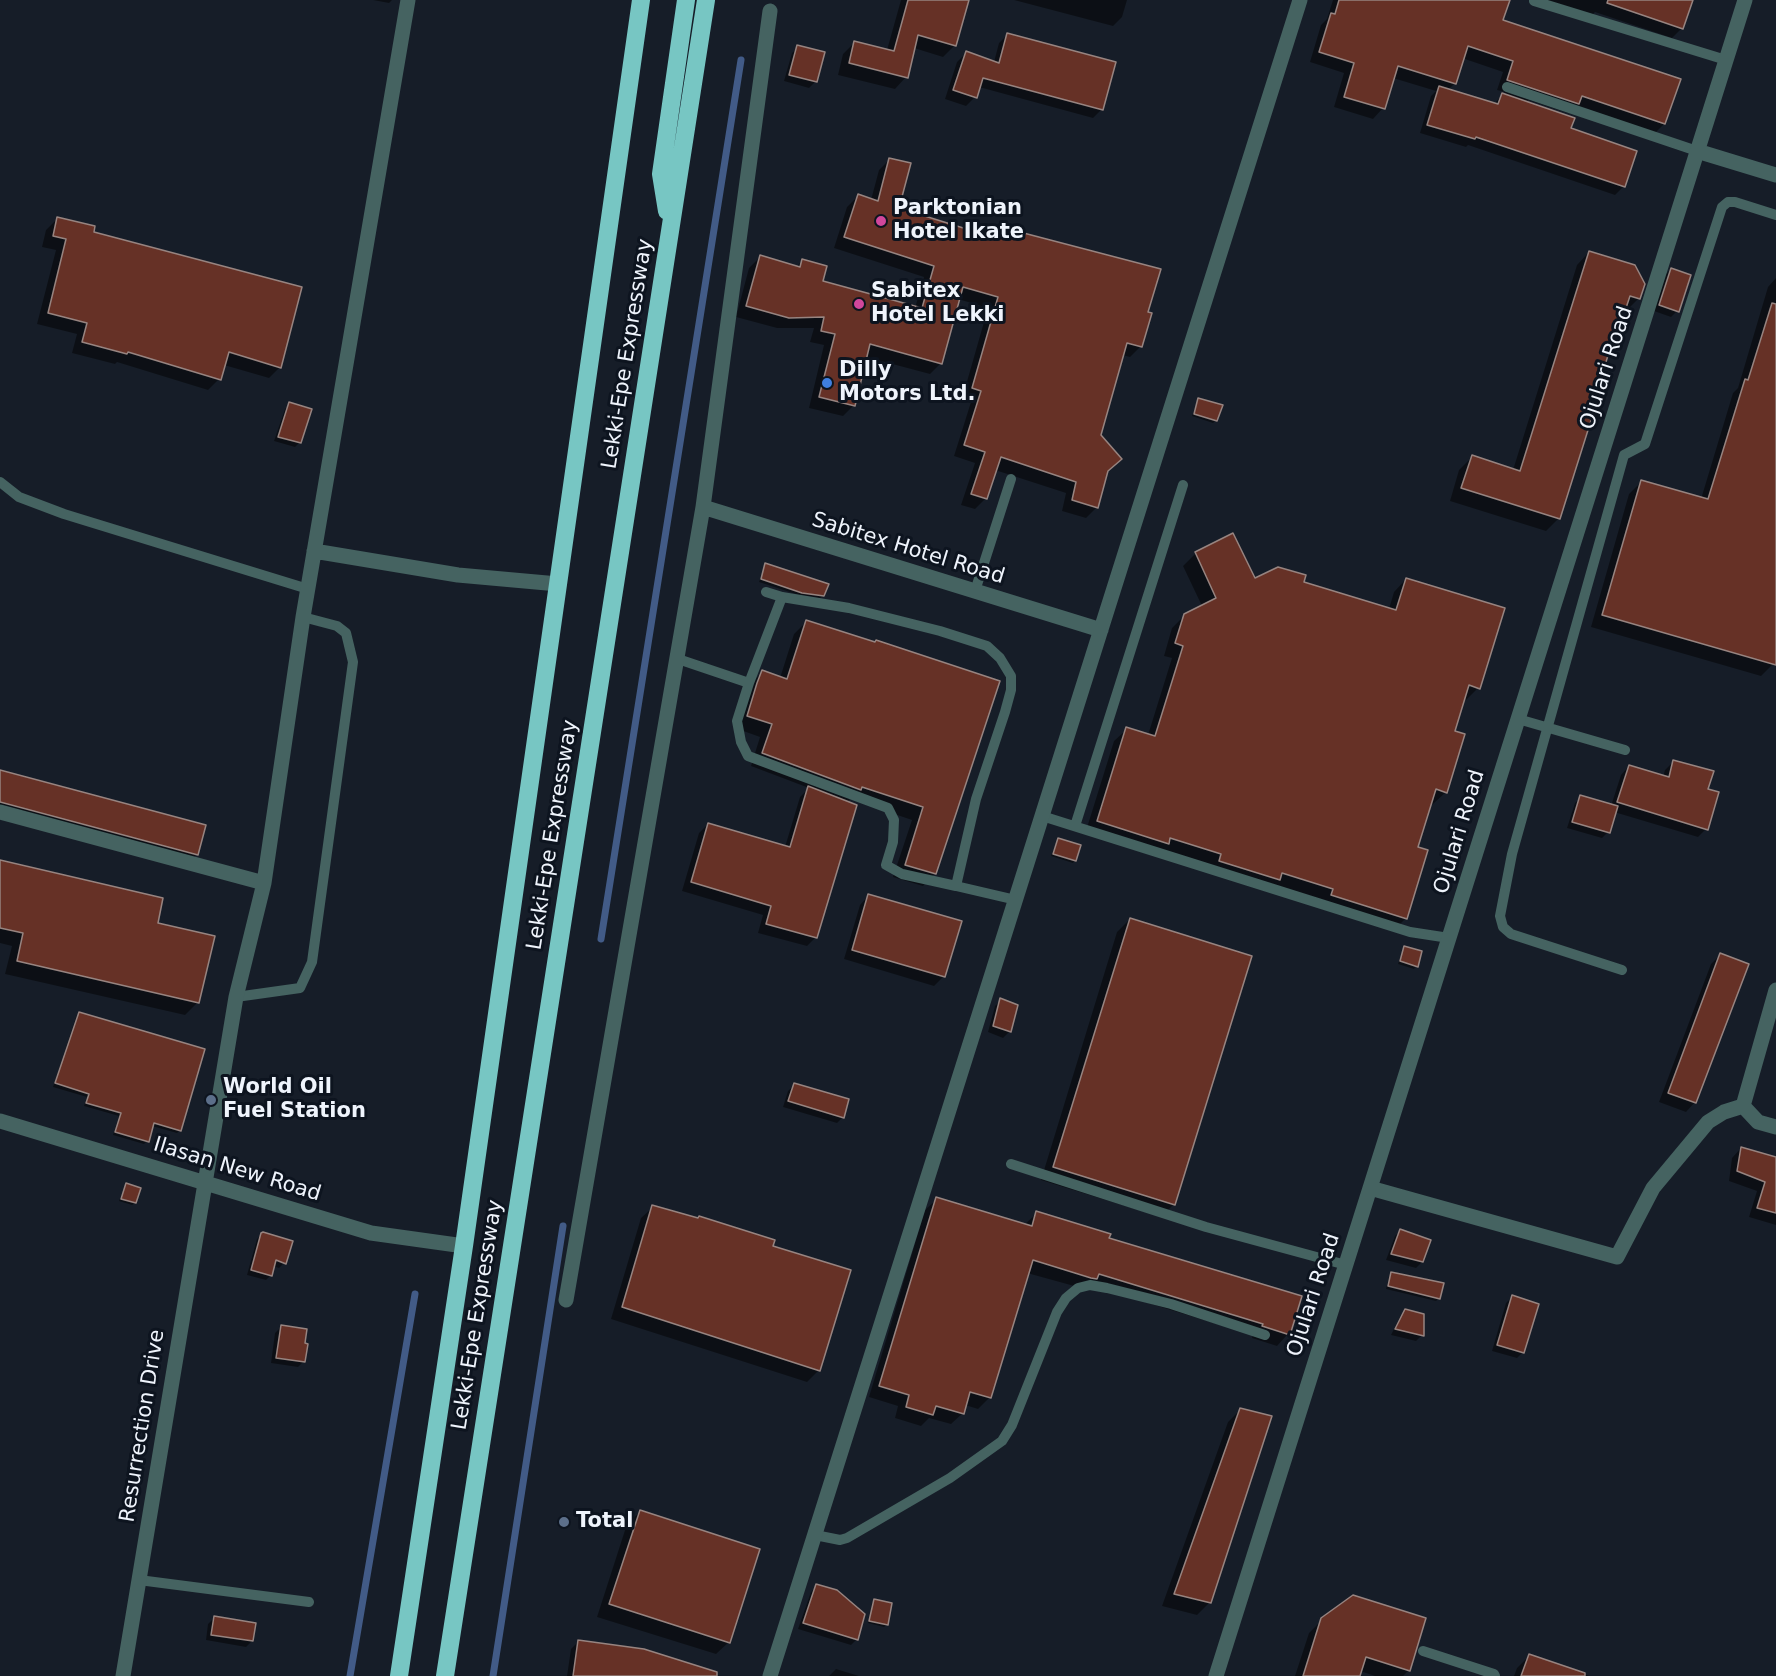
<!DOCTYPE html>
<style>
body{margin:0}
canvas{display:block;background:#161d28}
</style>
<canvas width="1776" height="1676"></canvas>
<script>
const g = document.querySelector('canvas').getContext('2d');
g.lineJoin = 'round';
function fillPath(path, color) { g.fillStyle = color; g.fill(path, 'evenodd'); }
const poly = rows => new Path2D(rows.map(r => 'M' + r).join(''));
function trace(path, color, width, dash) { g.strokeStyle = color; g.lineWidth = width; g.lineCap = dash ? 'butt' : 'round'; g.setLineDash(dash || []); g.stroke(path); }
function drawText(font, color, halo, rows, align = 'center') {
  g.font = font + ' "DejaVu Sans",sans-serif'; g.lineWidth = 6; g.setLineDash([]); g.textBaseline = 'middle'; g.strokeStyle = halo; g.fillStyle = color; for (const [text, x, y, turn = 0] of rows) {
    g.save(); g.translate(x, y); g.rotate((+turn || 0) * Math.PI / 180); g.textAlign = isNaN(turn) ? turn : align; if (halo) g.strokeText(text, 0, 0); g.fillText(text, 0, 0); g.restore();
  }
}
fillPath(poly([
 [373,0,392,0,389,3],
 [901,0,968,0,955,45,943,57,914,48,906,77,895,89,838,75,843,54,855,42,887,50],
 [1014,0,1127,0,1122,17,1113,26],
 [1333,0,1508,0,1501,21,1664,124,1654,134,1574,107,1568,113,1528,100,1527,103,1569,129,1624,186,1615,195,1468,145,1466,147,1420,133,1431,96,1436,91,1393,78,1383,108,1373,119,1334,107,1344,73,1310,62,1321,25,1327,19],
 [1462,58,1503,72,1497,90,1505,92,1494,104,1448,90,1455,83],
 [1543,0,1691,0,1682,28,1672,38,1595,12,1591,16],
 [1008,34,1102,109,1093,118,979,87,975,97,966,106,945,99,957,62,966,53,994,62,999,43],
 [798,47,815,82,809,88,784,81,792,53],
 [890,159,897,209,984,236,993,227,1147,313,1141,346,1130,357,1122,355,1099,435,1106,472,1097,507,1086,518,1062,511,1066,493,995,470,986,498,975,509,961,505,975,463,954,456,971,402,962,399,988,308,958,299,941,363,930,374,866,357,854,405,843,416,809,408,824,345,810,342,814,328,777,328,736,317,749,268,760,257,796,267,802,261,822,282,915,308,924,277,834,248,847,207,858,196,871,200,879,170],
 [58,218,92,233,280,367,269,378,224,365,219,379,208,390,117,362,115,364,72,353,77,334,37,324,56,250,42,247,46,230],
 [1589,252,1639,298,1626,311,1623,310,1620,312,1559,518,1546,531,1450,501,1459,470,1472,457,1513,470,1577,265],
 [1671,269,1677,311,1671,317,1654,311,1665,275],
 [1776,278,1776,653,1773,664,1761,676,1591,627,1629,494,1641,482,1701,499,1733,393,1738,388,1768,287],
 [1199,399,1216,420,1213,423,1192,416],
 [290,404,300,442,295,447,274,441,285,409],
 [1233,535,1254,580,1302,583,1389,609,1394,592,1406,579,1478,688,1466,700,1463,699,1453,732,1446,792,1433,804,1430,803,1416,848,1406,918,1394,930,1085,834,1114,741,1127,729,1148,735,1172,658,1164,656,1172,628,1185,615,1202,606,1183,566,1196,553],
 [766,565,823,596,820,598,799,595,759,582],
 [807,621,998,682,935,873,923,886,893,877,912,820,850,799,847,802,816,937,807,946,758,933,763,915,682,891,699,833,708,824,785,847,800,797,809,788,751,766,760,737,735,728,750,685,762,672,780,678,794,634],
 [1674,761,1706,790,1706,829,1698,837,1614,812,1608,832,1602,838,1567,828,1575,803,1581,797,1611,806,1621,775,1629,766,1663,777,1665,770],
 [0,772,197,854,188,864,0,813],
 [1058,839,1075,860,1073,863,1051,856],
 [0,861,156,924,213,937,197,1003,185,1015,5,974,12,946,0,943],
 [869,895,944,976,934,986,844,959,860,905],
 [1130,919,1174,1204,1161,1217,1041,1180,1117,932],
 [1405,947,1416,966,1414,969,1398,964],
 [1720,955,1695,1102,1686,1112,1659,1102,1711,964],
 [1001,1000,1017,1006,1009,1032,1003,1038,988,1032,995,1006],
 [79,1013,180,1130,177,1133,152,1126,147,1141,144,1144,113,1135,119,1116,84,1106,87,1097,53,1087,76,1017],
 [794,1085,843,1117,837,1123,783,1107,788,1091],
 [1741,1148,1776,1159,1776,1225,1749,1217,1757,1191,1729,1181,1732,1158],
 [126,1185,135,1203,132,1205,119,1201],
 [937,1199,1024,1225,1037,1213,1108,1239,1288,1334,1277,1346,1252,1338,1253,1335,1089,1285,1085,1289,1027,1273,989,1398,978,1409,965,1405,963,1413,951,1424,929,1418,921,1426,895,1418,898,1406,869,1397,925,1210],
 [653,1207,771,1247,819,1370,807,1382,611,1319,641,1218],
 [1401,1230,1422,1262,1416,1268,1386,1260,1395,1236],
 [262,1234,284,1263,279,1268,273,1266,271,1275,266,1280,247,1275,257,1239],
 [1391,1274,1439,1298,1436,1301,1386,1289,1389,1277],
 [1512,1297,1523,1352,1517,1358,1492,1351,1506,1303],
 [1406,1311,1422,1335,1416,1341,1391,1335,1400,1317],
 [281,1327,304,1361,298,1367,271,1363,275,1333],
 [1241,1409,1210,1602,1197,1615,1162,1606,1228,1422],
 [640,1512,729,1642,716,1654,597,1617,627,1524],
 [817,1586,857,1639,851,1645,798,1629,811,1592],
 [874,1600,887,1625,884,1627,868,1623,872,1603],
 [214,1618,252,1641,246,1647,206,1640,208,1624],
 [1322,1620,1409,1670,1403,1676,1375,1676,1360,1671,1358,1676,1295,1676,1309,1633],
 [579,1641,691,1676,567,1676,571,1649],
 [1529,1656,1589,1676,1514,1676,1517,1668],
 [836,1669,859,1676,829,1676]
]), '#0007');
trace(poly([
 [601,939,741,60],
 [350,1676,415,1294],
 [493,1676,563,1226]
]), '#425b87', 7);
const building = poly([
 [908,0,969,0,956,46,918,35,908,78,849,63,854,41,894,51,908,0],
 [1339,0,1510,0,1503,20,1681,79,1665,124,1582,96,1579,104,1507,80,1513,61,1468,46,1456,84,1398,66,1385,109,1344,97,1354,63,1319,52,1331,13,1335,14,1339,0],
 [1608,0,1693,0,1683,29,1607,3,1608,0],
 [1007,33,1116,62,1103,110,983,78,977,98,953,90,966,51,999,63,1007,33],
 [797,45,825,52,817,82,789,75,797,45],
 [1439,86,1498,104,1502,93,1575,118,1571,128,1637,151,1625,187,1476,137,1475,139,1427,125,1439,86],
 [889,158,911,163,899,208,989,236,993,225,1161,269,1148,312,1152,313,1142,347,1127,343,1101,435,1122,459,1108,471,1098,508,1072,500,1076,482,1001,457,987,499,971,494,985,452,964,445,981,391,972,388,998,297,963,287,942,364,870,344,855,406,819,397,835,334,821,331,824,317,789,318,746,306,760,255,800,267,802,259,827,266,823,281,922,308,934,266,844,237,858,194,878,201,889,158],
 [57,217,95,226,94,232,302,287,281,368,229,352,221,380,128,352,127,354,82,342,87,323,48,313,66,239,53,236,57,217],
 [1589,251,1635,265,1645,284,1640,299,1630,296,1626,308,1623,307,1597,391,1600,392,1560,519,1461,488,1472,455,1520,471,1589,251],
 [1671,268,1691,275,1679,312,1659,305,1671,268],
 [1772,303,1776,304,1776,665,1602,615,1641,480,1708,499,1745,379,1748,380,1772,303],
 [1198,398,1223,405,1217,421,1194,414,1198,398],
 [289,402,312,409,301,443,278,437,289,402],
 [1233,533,1255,578,1278,567,1306,575,1304,582,1396,610,1406,578,1505,608,1480,689,1469,685,1455,731,1465,734,1447,793,1436,789,1418,847,1428,850,1407,919,1331,895,1333,889,1282,873,1280,880,1219,861,1221,854,1170,838,1169,844,1097,821,1126,727,1155,736,1183,646,1175,643,1184,614,1216,598,1195,552,1233,533],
 [765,563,829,584,824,596,802,593,761,579,765,563],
 [806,620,875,642,876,640,1000,681,936,874,905,865,923,807,862,787,861,790,762,753,772,724,747,716,757,683,762,670,787,679,806,620],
 [1673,760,1714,771,1708,789,1719,792,1708,830,1617,802,1629,765,1669,777,1673,760],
 [0,770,206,825,198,855,0,802,0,770],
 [808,786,857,805,817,938,766,924,771,906,691,882,708,823,790,847,808,786],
 [1580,795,1618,806,1610,833,1572,822,1580,795],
 [1058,838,1081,845,1076,861,1053,854,1058,838],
 [0,860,163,898,158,923,215,936,199,1003,17,961,23,933,0,928,0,860],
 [868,894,962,921,945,977,852,950,868,894],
 [1130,918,1252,956,1175,1205,1053,1167,1130,918],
 [1404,946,1422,951,1418,967,1400,961,1404,946],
 [1720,953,1749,964,1696,1103,1668,1093,1720,953],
 [1000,998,1018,1005,1011,1032,993,1026,1000,998],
 [79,1012,205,1049,181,1131,154,1123,149,1142,115,1132,121,1113,86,1103,89,1094,55,1083,79,1012],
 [794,1083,849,1099,844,1118,788,1101,794,1083],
 [1741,1147,1776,1157,1776,1213,1757,1208,1765,1182,1737,1171,1741,1147],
 [126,1183,141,1188,136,1203,121,1199,126,1183],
 [936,1197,1032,1226,1036,1211,1111,1234,1109,1238,1302,1296,1290,1335,1262,1326,1263,1324,1099,1274,1097,1279,1091,1278,1033,1260,991,1398,970,1392,964,1414,936,1406,933,1415,906,1407,909,1395,879,1386,936,1197],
 [652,1205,698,1218,699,1216,775,1240,773,1246,851,1270,820,1371,622,1307,652,1205],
 [1400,1229,1431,1240,1423,1262,1391,1254,1400,1229],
 [263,1232,293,1241,286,1264,276,1260,272,1276,251,1270,261,1233,263,1232],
 [1391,1272,1444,1283,1440,1299,1388,1286,1391,1272],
 [1512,1295,1539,1304,1524,1353,1497,1345,1512,1295],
 [1405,1309,1424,1314,1424,1336,1395,1329,1405,1309],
 [281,1325,307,1329,305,1343,308,1344,305,1362,276,1358,281,1325],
 [1240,1408,1272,1416,1211,1603,1174,1594,1240,1408],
 [640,1510,760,1549,730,1643,609,1604,640,1510],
 [816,1584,837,1590,865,1614,858,1640,803,1623,816,1584],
 [1353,1595,1426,1618,1410,1671,1366,1657,1360,1676,1303,1676,1321,1618,1353,1595],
 [874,1599,892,1603,888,1625,869,1621,874,1599],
 [214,1616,256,1623,253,1641,211,1635,214,1616],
 [578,1640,644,1649,717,1672,717,1676,573,1676,578,1640],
 [1529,1654,1585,1673,1585,1676,1521,1676,1529,1654]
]);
fillPath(building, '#663126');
trace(building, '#978480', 1.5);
trace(poly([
 [1534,1,1726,60],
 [1507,87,1697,151],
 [0,482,19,497,64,514,308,589],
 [975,591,1011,479],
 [766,592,782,597,849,608,940,631,987,646,1000,658,1011,676,1011,690,1005,712,976,799,956,886,1016,900],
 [782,597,749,683,737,721,741,742,748,756,888,808,894,820,893,842,886,865,902,874,956,886],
 [678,659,749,683],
 [1518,719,1625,750],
 [1042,816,1410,932,1449,938],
 [1075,826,1183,485],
 [1622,970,1511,934,1503,927,1500,916,1512,854,1624,455,1645,444,1722,207,1728,202,1735,202,1776,215],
 [236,997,300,988,312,962,353,662,346,633,337,626,303,617],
 [1011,1164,1206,1227,1346,1265],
 [815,1535,840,1540,847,1538,950,1478,1002,1441,1012,1425,1057,1312,1066,1298,1078,1288,1090,1285,1107,1288,1171,1304,1265,1335],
 [139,1580,309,1602],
 [1423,1651,1494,1674,1495,1676]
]), '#456361', 10);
trace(poly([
 [1697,151,1776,175],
 [703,507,1101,630],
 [314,551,458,575,558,584],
 [0,812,264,883],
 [1743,1106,1758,1122,1776,1127],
 [0,1121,371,1233,464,1246],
 [1370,1188,1617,1257,1653,1188,1708,1122,1724,1112,1743,1106,1776,990],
 [566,1300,703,507,770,11],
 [123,1676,236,997,264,883,303,617,408,0],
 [770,1676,1300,0],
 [1216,1676,1745,0]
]), '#456361', 15);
trace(poly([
 [667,211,661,174,686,0],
 [399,1676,464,1246,641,0],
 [445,1676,706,0]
]), '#77c6c3', 18);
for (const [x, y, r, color] of [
 [881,221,6,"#d1479c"],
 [859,304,6,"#d1479c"],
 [827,383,6,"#3f7fe0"],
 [211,1100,6,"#5c6f8a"],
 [564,1522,6,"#5c6f8a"]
]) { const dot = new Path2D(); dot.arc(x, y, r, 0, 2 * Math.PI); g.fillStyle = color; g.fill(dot); trace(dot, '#0d141f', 2); }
drawText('bold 21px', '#eff4fc', '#0d141f', [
 ["Parktonian",893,209],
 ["Hotel Ikate",893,233],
 ["Sabitex",871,292],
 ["Hotel Lekki",871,316],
 ["Dilly",839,371],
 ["Motors Ltd.",839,395],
 ["World Oil",223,1088],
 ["Fuel Station",223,1112],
 ["Total",576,1522]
], 'left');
drawText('21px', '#eff4fc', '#0d141f', [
 ["Lekki-Epe Expressway",628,354,-81],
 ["Ojulari Road",1607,368,-72],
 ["Sabitex Hotel Road",908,549,17],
 ["Ojulari Road",1460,832,-73],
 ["Lekki-Epe Expressway",553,835,-81],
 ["Ilasan New Road",237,1170,17],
 ["Ojulari Road",1314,1295,-72],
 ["Lekki-Epe Expressway",478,1315,-81],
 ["Resurrection Drive",143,1426,-81]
]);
</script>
